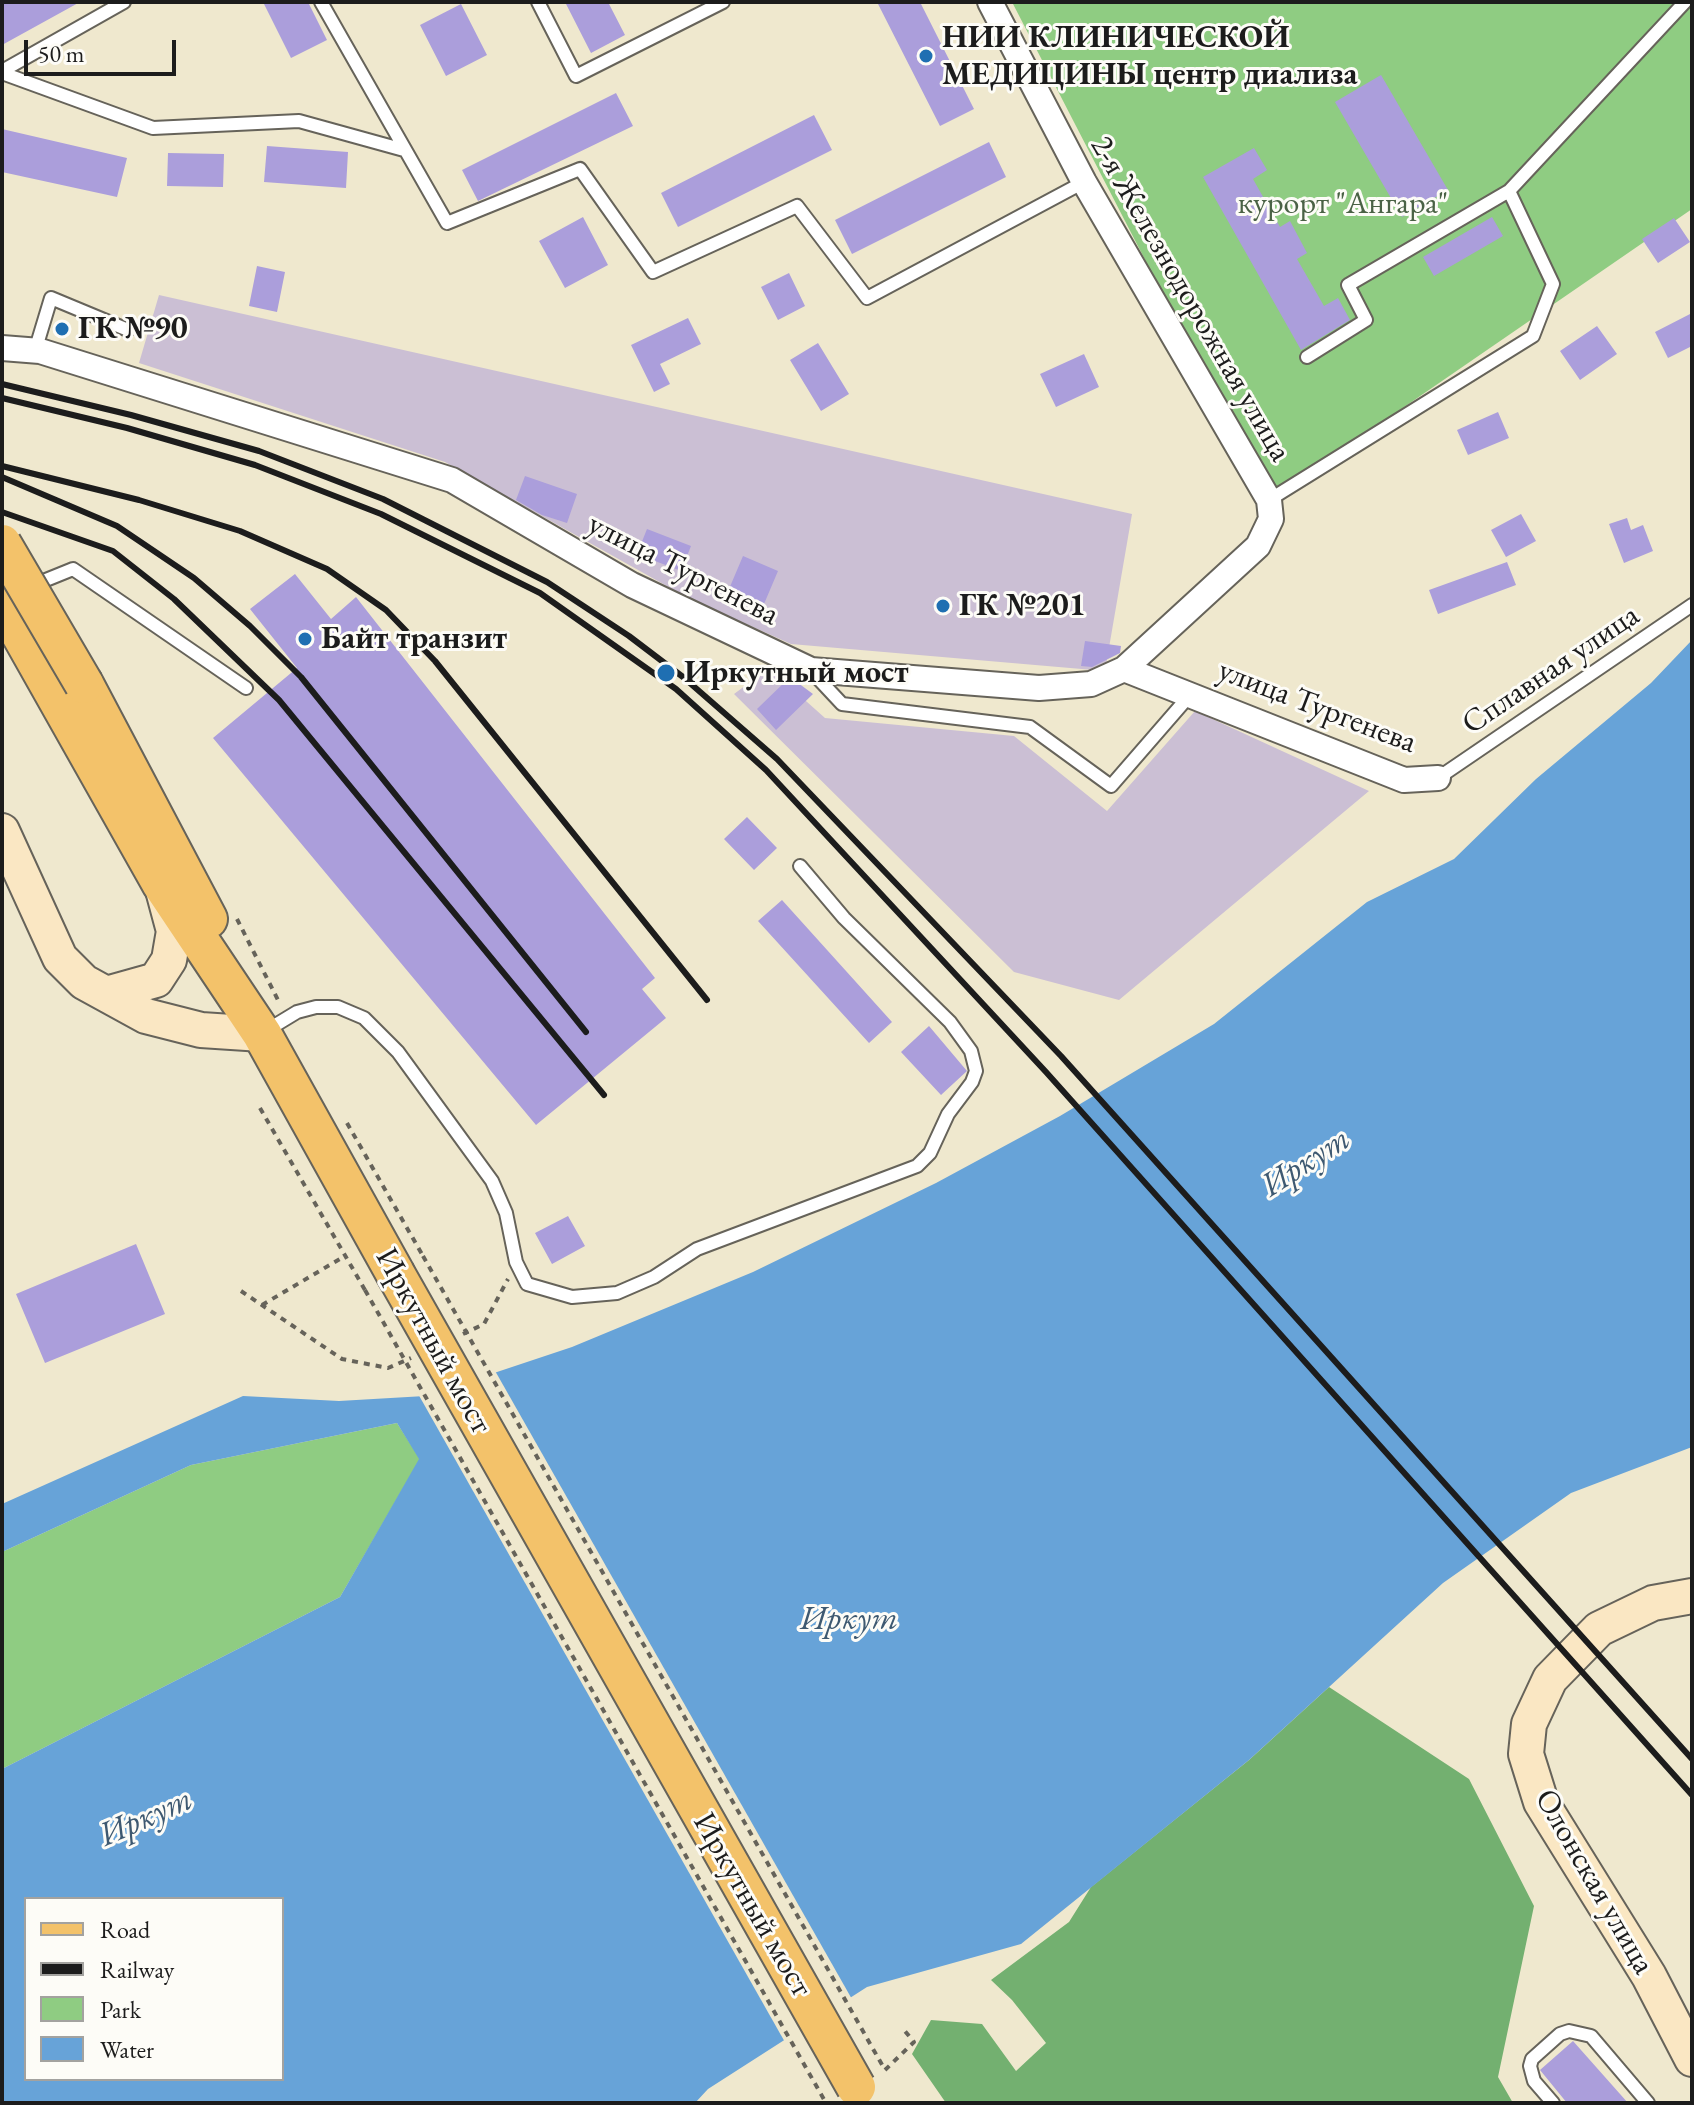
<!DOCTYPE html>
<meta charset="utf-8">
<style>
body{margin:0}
#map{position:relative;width:1694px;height:2105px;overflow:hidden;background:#efe8ce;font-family:"EB Garamond",serif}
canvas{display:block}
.frame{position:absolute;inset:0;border:4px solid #1c1c1c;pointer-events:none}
.legend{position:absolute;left:24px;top:1897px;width:260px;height:184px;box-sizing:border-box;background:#fdfcf7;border:2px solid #a3a29f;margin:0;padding:10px 14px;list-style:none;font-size:24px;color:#1c1c1c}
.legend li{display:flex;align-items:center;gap:16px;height:40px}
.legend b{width:40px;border:2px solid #a3a29f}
.scale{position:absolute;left:24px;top:40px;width:152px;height:36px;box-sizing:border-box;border:4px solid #1c1c1c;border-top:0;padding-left:10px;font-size:24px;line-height:28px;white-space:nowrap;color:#1c1c1c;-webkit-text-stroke:6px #fdfcf7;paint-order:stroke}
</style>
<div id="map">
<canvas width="1694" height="2105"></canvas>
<div class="frame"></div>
<ul class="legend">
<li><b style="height:10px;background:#f3c26a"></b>Road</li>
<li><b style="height:10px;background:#1c1c1c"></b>Railway</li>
<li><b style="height:22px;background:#8fcc82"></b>Park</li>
<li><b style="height:22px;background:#67a3d8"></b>Water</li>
</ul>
<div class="scale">50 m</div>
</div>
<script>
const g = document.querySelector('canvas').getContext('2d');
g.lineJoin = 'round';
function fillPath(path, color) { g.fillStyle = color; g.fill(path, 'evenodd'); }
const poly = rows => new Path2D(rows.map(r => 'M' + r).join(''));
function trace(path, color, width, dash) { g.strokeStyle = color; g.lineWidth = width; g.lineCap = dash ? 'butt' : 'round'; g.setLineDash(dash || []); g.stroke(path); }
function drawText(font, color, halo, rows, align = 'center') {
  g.font = font + ' "EB Garamond",serif'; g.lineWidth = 6; g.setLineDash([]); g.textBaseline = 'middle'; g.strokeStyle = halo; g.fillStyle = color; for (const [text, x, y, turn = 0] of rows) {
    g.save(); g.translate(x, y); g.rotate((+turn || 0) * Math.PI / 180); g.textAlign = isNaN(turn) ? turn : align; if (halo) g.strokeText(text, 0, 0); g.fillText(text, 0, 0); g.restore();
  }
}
fillPath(poly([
 [159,295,1132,514,1105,671,791,644,690,599,445,462,139,363],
 [769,668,825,718,1014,736,1107,811,1195,711,1369,791,1119,1000,1014,972,734,694]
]), '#cbbfd4');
fillPath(poly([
 [1012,2,1692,2,1692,209,1269,500],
 [397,1423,420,1459,340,1597,2,1769,2,1552,191,1465]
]), '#8fcc82');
fillPath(poly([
 [1329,1687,1469,1779,1534,1906,1498,2077,1513,2103,946,2103,912,2054,931,2020,982,2024,1016,2071,1046,2043,1012,2000,991,1980,1069,1922,1091,1887,1249,1760]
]), '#73b070');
fillPath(poly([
 [1692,640,1692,1447,1571,1493,1443,1583,1249,1760,1021,1944,867,1987,708,2089,695,2103,2,2103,2,1769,340,1597,419,1459,397,1423,191,1465,2,1552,2,1504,243,1396,339,1401,425,1396,572,1347,753,1272,936,1183,1060,1116,1214,1024,1367,902,1454,859,1536,779,1651,683],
 [26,1899,282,1899,282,2079,26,2079]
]), '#67a3d8');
fillPath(poly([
 [494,1369,853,2001,786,2044,417,1392]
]), '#efe8ce');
fillPath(poly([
 [2,2,80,2,2,45],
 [263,2,308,2,327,40,291,58],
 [565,2,608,2,625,35,591,53],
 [877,2,920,2,974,109,940,126],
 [461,4,487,55,446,76,420,25],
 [1381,75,1448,190,1402,217,1335,102],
 [616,93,633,126,478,201,462,170],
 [814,115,832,150,678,227,661,193],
 [2,129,127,158,117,197,2,172],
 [989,142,1006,177,852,254,835,220],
 [267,146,348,152,346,188,264,182],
 [1254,148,1267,170,1253,179,1280,227,1290,221,1307,253,1297,259,1324,306,1338,298,1350,320,1301,350,1203,177],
 [168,153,224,154,223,187,167,186],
 [583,217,608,265,565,288,539,241],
 [1492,217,1503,236,1434,276,1423,257],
 [1674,218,1690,242,1658,263,1642,239],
 [257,266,285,272,277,312,249,306],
 [789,273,805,306,778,320,761,287],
 [1692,313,1692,346,1668,358,1655,332],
 [688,318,701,344,660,364,670,384,654,392,631,345],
 [1597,326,1617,354,1580,380,1560,351],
 [818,343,849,394,821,411,790,360],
 [1084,354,1099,387,1056,407,1040,374],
 [1498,412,1509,438,1468,455,1457,430],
 [525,476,577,494,567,523,542,515,516,500],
 [1521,514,1536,541,1506,557,1491,530],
 [1627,518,1631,530,1643,525,1653,551,1624,563,1609,524],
 [647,529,691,546,681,571,637,554],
 [743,556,778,571,764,604,729,589],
 [1507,562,1516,585,1438,614,1429,590],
 [295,574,331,619,356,597,655,978,642,989,666,1018,536,1125,213,738,297,668,250,609],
 [1085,641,1121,646,1120,653,1092,667,1081,666],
 [790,677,813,694,776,730,757,709],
 [747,817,777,848,754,870,724,839],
 [782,900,892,1022,869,1043,758,921],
 [929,1026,967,1071,941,1095,901,1052],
 [568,1216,585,1246,552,1264,535,1233],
 [136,1244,165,1314,45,1363,16,1294],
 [1573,2041,1628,2103,1567,2103,1540,2070]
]), '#ab9edb');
const lane = poly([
 [321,2,447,223,580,169,653,272,797,206,867,298,1084,182],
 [538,2,576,76,723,2],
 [2,71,124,2],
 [2,73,153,128,299,121,404,150],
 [35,351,51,298,128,330],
 [1307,357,1366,320,1348,285,1509,191],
 [1269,500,1533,336,1553,284,1509,191,1685,2],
 [31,586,73,569,246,688],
 [813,673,842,704,1030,727,1111,786,1190,695],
 [1438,778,1692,605],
 [264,1032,297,1012,316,1007,338,1007,364,1018,398,1052,492,1181,506,1213,516,1262,527,1284,572,1297,617,1293,654,1277,697,1249,917,1166,930,1153,948,1114,972,1082,976,1071,971,1051,950,1022,844,918,800,866],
 [1553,2103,1534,2081,1530,2066,1532,2059,1560,2034,1569,2031,1591,2036,1648,2103]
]);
const street = poly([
 [2,348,40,351,452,480,632,585,811,670,1039,688,1091,684,1124,669,1258,546,1271,519,1269,500,1084,182,990,2],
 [1124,669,1404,780,1438,778]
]);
const secondary = poly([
 [2,831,60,958,84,982,146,1016,201,1030,262,1034],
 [106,994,156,980,169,960,174,931,163,890],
 [1692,1596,1653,1603,1599,1629,1550,1679,1529,1724,1526,1754,1541,1802,1649,1976,1692,2059]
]);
const primary = poly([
 [2,601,161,883,262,1034,395,1273],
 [84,684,208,919]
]);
trace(lane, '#66635a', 16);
trace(street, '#66635a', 28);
trace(secondary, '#66635a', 38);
trace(primary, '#66635a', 42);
trace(poly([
 [237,919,280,1004],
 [260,1108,365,1290],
 [347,1123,423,1256],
 [241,1291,342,1359,388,1368,411,1358],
 [262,1305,345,1256],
 [463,1334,484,1324,508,1279],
 [885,2070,914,2042,904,2030]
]), '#66635a', 4, [6, 6]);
trace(lane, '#fff', 12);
trace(street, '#fff', 24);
trace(secondary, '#fae7c3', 34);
trace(primary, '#f3c26a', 38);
trace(poly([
 [2,384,131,415,259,451,383,499,547,582,629,636,683,677,777,759,1061,1056,1692,1759],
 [2,398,127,428,255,465,381,514,540,593,676,689,766,770,1046,1072,1692,1795],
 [2,466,139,500,240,531,327,569,386,610,435,661,707,1000],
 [2,477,117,526,194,578,250,626,301,677,586,1032],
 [2,512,113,551,174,599,279,700,604,1095]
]), '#1c1c1c', 6);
const primaryBridge = poly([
 [2,544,84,684],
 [395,1273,856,2087]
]);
trace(primaryBridge, '#66635a', 42, []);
trace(poly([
 [423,1256,885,2070],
 [365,1290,826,2103]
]), '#66635a', 4, [6, 6]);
trace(primaryBridge, '#f3c26a', 38);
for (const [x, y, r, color] of [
 [926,56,8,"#1f6fb2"],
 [62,329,8,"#1f6fb2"],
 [943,606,8,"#1f6fb2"],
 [305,639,8,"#1f6fb2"],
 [666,673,10,"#1f6fb2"]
]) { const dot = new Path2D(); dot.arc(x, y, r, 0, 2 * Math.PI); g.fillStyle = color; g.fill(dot); trace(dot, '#fdfcf7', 3); }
drawText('bold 32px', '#1c1c1c', '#fdfcf7', [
 ["НИИ КЛИНИЧЕСКОЙ",942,38],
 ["МЕДИЦИНЫ центр диализа",942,75],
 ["ГК №90",78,329],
 ["ГК №201",959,606],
 ["Байт транзит",321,639],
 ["Иркутный мост",684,673]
], 'left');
drawText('32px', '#4a6245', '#fdfcf7', [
 ["курорт \"Ангара\"",1343,204]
]);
drawText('32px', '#1c1c1c', '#fdfcf7', [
 ["2-я Железнодорожная улица",1190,299,60],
 ["улица Тургенева",683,570,27],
 ["Сплавная улица",1551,670,-34],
 ["улица Тургенева",1317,707,21],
 ["Иркутный мост",433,1341,61],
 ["Олонская улица",1594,1882,60],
 ["Иркутный мост",752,1905,60]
]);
drawText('italic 34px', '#3e5971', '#fdfcf7', [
 ["Иркут",1306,1163,-33],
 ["Иркут",849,1620],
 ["Иркут",146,1818,-24]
]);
</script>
